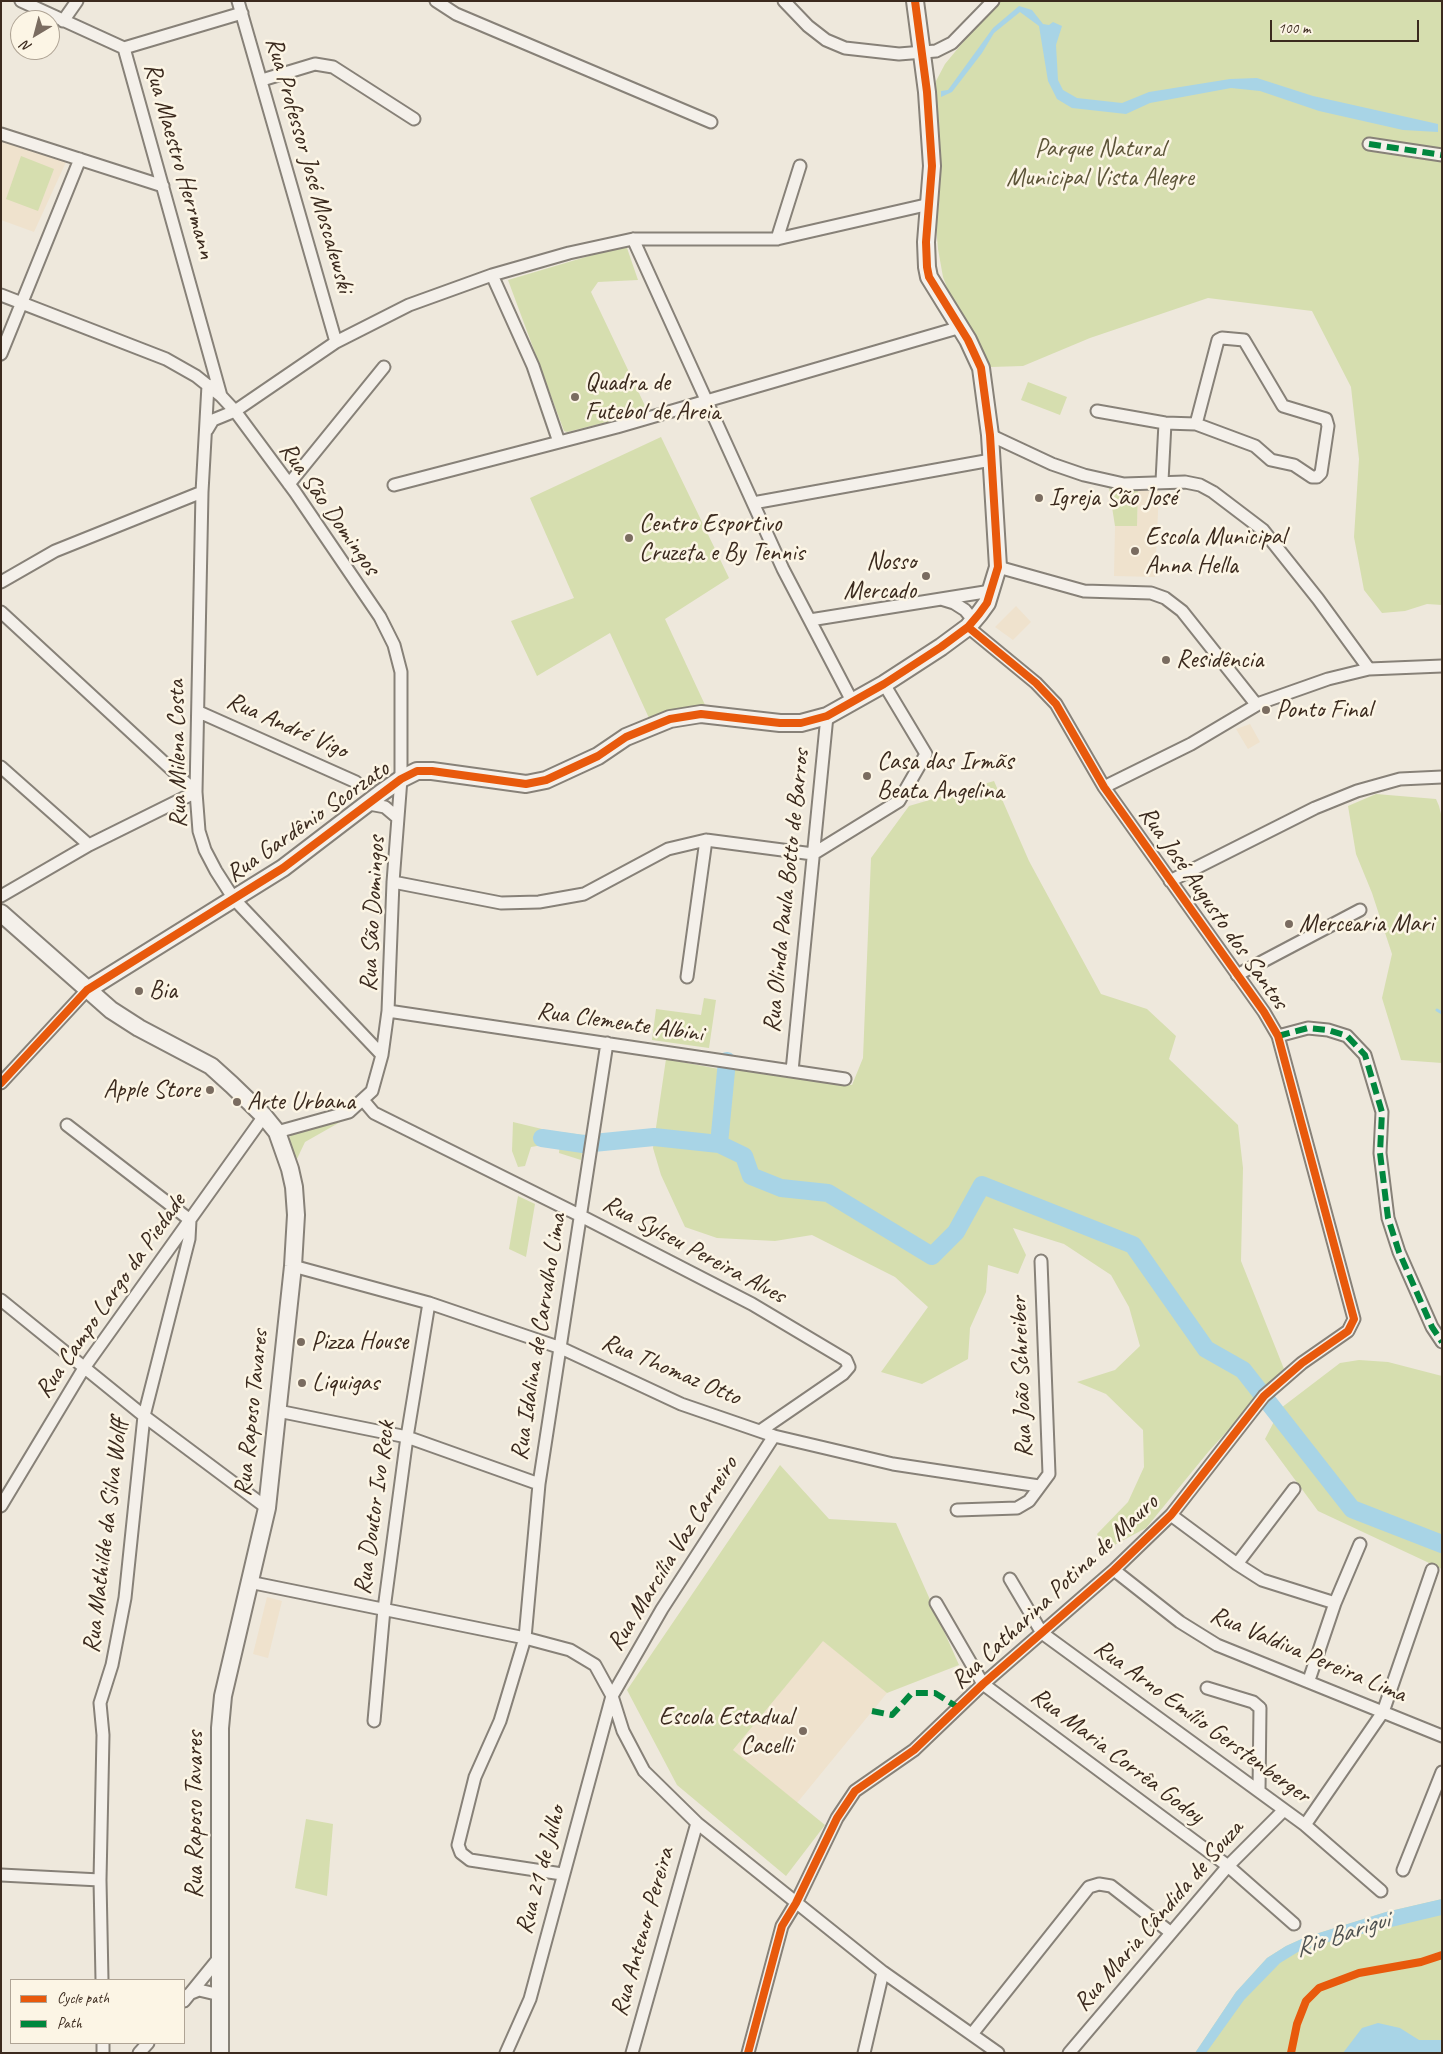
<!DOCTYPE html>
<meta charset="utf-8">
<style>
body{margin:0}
#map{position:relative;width:1443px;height:2054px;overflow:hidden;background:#eee8dc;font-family:Caveat,sans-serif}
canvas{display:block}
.frame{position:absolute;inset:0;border:2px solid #3b2a1e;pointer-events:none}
.legend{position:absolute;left:10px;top:1979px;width:175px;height:65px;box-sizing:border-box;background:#fcf5e5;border:1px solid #afa495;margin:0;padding:6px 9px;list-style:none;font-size:15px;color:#3b2a1e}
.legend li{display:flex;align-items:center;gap:10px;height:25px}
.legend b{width:25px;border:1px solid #afa495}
.north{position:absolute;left:10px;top:10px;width:50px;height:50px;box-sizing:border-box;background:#fcf5e5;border:1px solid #afa495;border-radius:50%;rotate:217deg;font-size:14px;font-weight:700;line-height:20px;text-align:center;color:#3b2a1e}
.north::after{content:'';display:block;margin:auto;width:18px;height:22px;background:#7a6c60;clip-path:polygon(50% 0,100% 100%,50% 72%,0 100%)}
.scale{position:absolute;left:1270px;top:20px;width:149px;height:22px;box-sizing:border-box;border:2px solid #3b2a1e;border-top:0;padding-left:6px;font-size:15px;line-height:18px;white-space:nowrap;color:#3b2a1e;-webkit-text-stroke:4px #fcf5e5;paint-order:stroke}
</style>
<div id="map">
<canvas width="1443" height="2054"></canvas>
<div class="frame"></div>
<ul class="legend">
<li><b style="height:6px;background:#e8590c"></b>Cycle path</li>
<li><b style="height:6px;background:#00873e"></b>Path</li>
</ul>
<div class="north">N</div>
<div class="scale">100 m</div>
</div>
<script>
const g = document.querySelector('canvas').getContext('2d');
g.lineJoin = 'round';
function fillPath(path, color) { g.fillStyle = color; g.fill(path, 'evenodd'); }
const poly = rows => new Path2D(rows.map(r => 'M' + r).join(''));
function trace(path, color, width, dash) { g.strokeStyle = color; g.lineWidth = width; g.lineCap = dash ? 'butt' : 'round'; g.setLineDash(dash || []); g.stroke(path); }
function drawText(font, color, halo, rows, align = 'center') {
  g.font = font + ' Caveat,sans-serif'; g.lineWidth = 5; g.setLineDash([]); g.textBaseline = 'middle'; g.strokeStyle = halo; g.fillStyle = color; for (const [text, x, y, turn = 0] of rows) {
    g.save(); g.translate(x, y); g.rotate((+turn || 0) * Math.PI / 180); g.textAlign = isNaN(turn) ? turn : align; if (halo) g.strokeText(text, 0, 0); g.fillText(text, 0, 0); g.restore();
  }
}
fillPath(poly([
 [1,141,66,162,34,232,1,220],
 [1138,490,1159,491,1155,577,1114,576,1115,526,1137,526],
 [1016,606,1031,622,1013,640,995,627],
 [1250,724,1260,742,1248,749,1236,729],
 [267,1597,282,1601,268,1658,253,1654],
 [823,1640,887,1693,797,1803,733,1750]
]), '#efe2cd');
fillPath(poly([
 [997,1,1442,1,1442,605,1427,604,1405,611,1382,613,1364,590,1354,537,1359,459,1351,387,1312,311,1208,298,1090,338,1023,366,991,367,977,348,951,298,943,277,938,249,936,226,938,186,936,81,945,64],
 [21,156,54,169,38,211,6,199],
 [626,245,638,280,598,282,591,292,648,412,567,432,564,431,508,280],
 [1028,382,1067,397,1060,415,1021,400],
 [661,437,729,578,665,619,706,707,649,718,610,633,537,676,511,621,574,598,530,498],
 [1109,488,1138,490,1137,526,1115,526],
 [994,781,1029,861,1101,994,1147,1009,1176,1036,1169,1059,1238,1125,1243,1168,1241,1261,1284,1369,1209,1451,1146,1528,1105,1550,1097,1534,1128,1502,1144,1467,1143,1430,1106,1394,1077,1382,1115,1370,1140,1346,1129,1307,1111,1275,1064,1244,1013,1228,1026,1255,1018,1274,988,1265,986,1292,970,1328,968,1359,922,1384,881,1372,928,1307,895,1277,812,1235,775,1241,717,1238,685,1227,661,1175,653,1148,666,1059,719,1069,763,1070,852,1085,863,1058,871,858,909,806],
 [1376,794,1436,799,1439,806,1442,818,1442,1063,1401,1060,1382,998,1392,954,1372,893,1356,854,1348,806],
 [704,998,716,1000,709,1048,652,1040,656,1009,701,1015],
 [342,1121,305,1142,296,1161,289,1139,291,1135,296,1132],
 [513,1122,542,1129,543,1145,531,1147,525,1166,518,1167,512,1151],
 [561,1132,584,1135,581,1160,559,1153],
 [518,1196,535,1204,526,1257,509,1249],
 [1359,1360,1388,1362,1442,1376,1442,1569,1318,1511,1265,1439,1281,1408,1340,1363],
 [780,1465,829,1519,896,1523,959,1665,887,1693,823,1641,733,1750,825,1825,786,1876,677,1785,627,1690],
 [306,1819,333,1824,327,1896,295,1888],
 [1442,1899,1442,2053,1195,2053,1236,1992,1267,1958,1286,1946,1306,1937,1386,1912]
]), '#d6deaf');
fillPath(poly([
 [1019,6,1032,10,1043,24,1049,25,1053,22,1062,26,1056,45,1058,80,1063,90,1077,98,1122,103,1149,92,1230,79,1257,78,1313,96,1438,124,1438,132,1403,130,1319,111,1260,91,1231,88,1150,103,1126,114,1072,108,1057,99,1048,81,1039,26,1020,12,994,33,982,53,952,92,941,97,941,91,948,90,993,28],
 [1442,1899,1442,1915,1324,1943,1298,1952,1280,1963,1244,2000,1206,2053,1195,2053,1236,1992,1267,1958,1286,1946,1306,1937,1386,1912],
 [1378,2023,1400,2028,1419,2040,1442,2040,1442,2053,1343,2053,1362,2028]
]), '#a8d4e6');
trace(poly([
 [1437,1010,1442,1013]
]), '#a8d4e6', 3);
trace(poly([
 [542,1138,583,1144,654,1137,719,1144,744,1156,751,1176,781,1188,828,1193,932,1256,956,1232,982,1185,1133,1245,1206,1349,1243,1370,1352,1509,1442,1544],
 [719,1144,727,1061]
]), '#a8d4e6', 18);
const street = poly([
 [21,1,124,48,221,396],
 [238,1,336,342],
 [436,1,456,14,711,122],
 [784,1,808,26,826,40,845,48,899,54,936,51,952,43,993,1],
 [63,21,77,1],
 [124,48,242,13],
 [262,80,315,64,333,67,414,119],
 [1,134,163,186],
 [1369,144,1442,155],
 [633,239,783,569,852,701],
 [777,239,800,166],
 [492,275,533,366,559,442],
 [1,295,166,359,196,376,221,396,235,411,295,492,380,617,394,645,401,672,401,779,393,882,388,1011,382,1055,372,1091,349,1112,277,1132],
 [1,354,80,159],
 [208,385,202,492,196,792,199,831,205,850,216,871,234,899,382,1055],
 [1097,411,1165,423,1196,424,1255,446,1271,460,1294,465,1312,477,1317,477,1321,473,1328,426,1326,419,1283,406,1244,340,1222,338,1218,340,1196,424],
 [207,430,213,420,235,411,336,342,409,305,492,275,569,253,633,239,777,239,930,204],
 [990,435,1052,464,1084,475,1124,484,1185,482,1200,485,1213,492,1263,530,1318,599,1369,669],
 [1162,481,1165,423],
 [289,484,384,367],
 [394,485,617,427,961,327],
 [753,503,991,460],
 [998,567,1084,591,1151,593,1165,598,1182,611,1256,704],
 [1,582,55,551,202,492],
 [941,599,954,603,965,610,974,621],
 [1,612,196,792,89,845,1,896],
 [810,620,991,591],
 [199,712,356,782],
 [1,767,89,845],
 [1104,787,1191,744,1260,703,1328,679,1369,669,1442,666],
 [369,804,385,807,398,818],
 [1170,881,1315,808,1357,791,1400,779,1442,777],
 [393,882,501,903,539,902,584,894,668,849,706,840,813,854,899,801,926,754,884,684],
 [1237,975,1360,910],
 [687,977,706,840],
 [388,1011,845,1079],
 [1278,1036,1308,1028,1328,1030,1347,1036,1365,1055,1382,1112,1380,1153,1388,1218,1399,1252,1432,1327,1442,1342],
 [792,1071,827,716],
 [1,1083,87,990],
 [363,1100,374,1113,581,1216,752,1304,846,1360,849,1367,843,1374,760,1431],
 [67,1125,190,1220,189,1239,144,1416,125,1598,112,1665,100,1703,103,1735,100,1880,102,1980],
 [293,1266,429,1303,561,1348,681,1404,774,1436,893,1464,1039,1486],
 [1,1300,144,1416,267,1508],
 [278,1411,407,1437,539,1484],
 [1,1506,84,1368,264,1116],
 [957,1510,1017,1508,1029,1501,1049,1474,1041,1261],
 [1171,1515,1237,1564,1262,1580,1335,1603],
 [1237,1564,1294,1489],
 [1114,1570,1180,1622,1217,1645,1442,1736],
 [1010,1579,1042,1633,1305,1825,1381,1891],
 [249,1582,525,1638,570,1650,595,1665,612,1696,623,1731,644,1771,697,1823,883,1972,998,2053],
 [936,1603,983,1684,1228,1866,1294,1924],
 [1309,1680,1335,1603,1360,1544],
 [1207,1688,1253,1702,1260,1708,1259,1791],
 [374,1721,384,1609,407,1437,429,1303],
 [1305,1825,1383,1712,1432,1570],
 [1403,1870,1442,1772],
 [562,1874,470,1860,461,1853,458,1845,475,1777,500,1721,525,1638,539,1484,607,1043],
 [1,1875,100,1880],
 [189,1994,199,1990,220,1995],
 [184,2001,219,1958],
 [972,2034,1089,1887,1099,1884,1111,1886,1170,1932],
 [103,2043,103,2053],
 [139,2053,148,2043],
 [506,2053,530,1999,612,1696,662,1609,774,1436],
 [632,2053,697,1823],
 [748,2053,782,1926,796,1903,837,1818,855,1791,914,1750,983,1684,1114,1570,1171,1515,1264,1396,1302,1363,1348,1331,1354,1319,1278,1036,1264,1012,1104,787,1056,704,1036,683,968,627],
 [864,2053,883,1972],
 [1069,2053,1228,1866,1284,1810]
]);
const secondary = poly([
 [1,913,111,1010,139,1028,211,1066,232,1085,264,1116,277,1132,290,1169,294,1187,296,1215,293,1266,267,1508,223,1696,220,1728,220,2053],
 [87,990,283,868,381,793,401,779,417,771,432,771,526,784,546,780,598,756,626,737,670,719,701,714,780,723,801,723,827,716,884,684,941,647,968,627,979,614,987,603,998,567,990,435,981,368,968,340,929,277,927,267,926,242,932,166,927,92,915,1]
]);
trace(street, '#878178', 15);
trace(secondary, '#878178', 20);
trace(street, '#f4f0ea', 11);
trace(secondary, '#f4f0ea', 16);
trace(poly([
 [1369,144,1442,155],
 [1278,1036,1308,1028,1328,1030,1347,1036,1365,1055,1382,1112,1380,1153,1388,1218,1399,1252,1432,1327,1442,1342],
 [872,1711,892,1715,912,1693,935,1693,959,1708]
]), '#00873e', 6, [12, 6]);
trace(poly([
 [1,1083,87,990,283,868,401,779,417,771,432,771,526,784,546,780,598,756,626,737,670,719,701,714,780,723,801,723,827,716,884,684,941,647,968,627,979,614,987,603,998,567,990,435,981,368,968,340,929,277,927,267,926,242,932,166,927,92,915,1],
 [748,2053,782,1926,796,1903,837,1818,855,1791,914,1750,983,1684,1114,1570,1171,1515,1264,1396,1302,1363,1348,1331,1354,1319,1278,1036,1264,1012,1104,787,1056,704,1036,683,968,627],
 [1291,2053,1297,2024,1306,2001,1319,1988,1359,1973,1421,1962,1442,1955]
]), '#e8590c', 8);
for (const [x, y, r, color] of [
 [575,397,5,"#7a6c60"],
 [1039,498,5,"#7a6c60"],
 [629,538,5,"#7a6c60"],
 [1135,551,5,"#7a6c60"],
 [926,576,5,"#7a6c60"],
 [1166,660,5,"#7a6c60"],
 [1266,710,5,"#7a6c60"],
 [867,776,5,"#7a6c60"],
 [1289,924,5,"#7a6c60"],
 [139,991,5,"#7a6c60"],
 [210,1090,5,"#7a6c60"],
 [237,1102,5,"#7a6c60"],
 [301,1342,5,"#7a6c60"],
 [302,1383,5,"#7a6c60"],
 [803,1731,5,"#7a6c60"]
]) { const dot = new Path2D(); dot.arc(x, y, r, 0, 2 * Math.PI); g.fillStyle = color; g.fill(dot); trace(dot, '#fcf5e5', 2); }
drawText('25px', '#5d5539', '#fcf5e5', [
 ["Parque Natural",1100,149],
 ["Municipal Vista Alegre",1100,178]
]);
drawText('25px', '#3b2a1e', '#fcf5e5', [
 ["Rua Maestro Herrmann",179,161,74],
 ["Rua Professor José Moscalewski",309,165,74],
 ["Rua São Domingos",329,509,55],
 ["Rua André Vigo",287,726,24],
 ["Rua Milena Costa",178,754,-91],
 ["Rua Gardênio Scorzato",308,822,-35],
 ["Rua Olinda Paula Botto de Barros",787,891,-84],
 ["Rua José Augusto dos Santos",1213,908,55],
 ["Rua São Domingos",373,914,-87],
 ["Rua Clemente Albini",620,1023,8],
 ["Rua Sylseu Pereira Alves",694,1250,28],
 ["Rua Campo Largo da Piedade",111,1296,-55],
 ["Rua Idalina de Carvalho Lima",539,1337,-81],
 ["Rua Thomaz Otto",671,1370,23],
 ["Rua João Schreiber",1022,1377,-92],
 ["Rua Raposo Tavares",252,1413,-84],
 ["Rua Doutor Ivo Reck",375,1508,-82],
 ["Rua Mathilde da Silva Wolff",106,1536,-83],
 ["Rua Marcília Vaz Carneiro",673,1554,-58],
 ["Rua Catharina Potina de Mauro",1055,1592,-43],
 ["Rua Valdiva Pereira Lima",1308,1655,23],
 ["Rua Arno Emílio Gerstenberger",1202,1722,36],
 ["Rua Maria Corrêa Godoy",1117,1756,37],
 ["Rua Raposo Tavares",195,1815,-90],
 ["Rua 21 de Julho",541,1870,-75],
 ["Rua Maria Cândida de Souza",1159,1916,-49],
 ["Rua Antenor Pereira",643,1932,-74]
]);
drawText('25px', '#3b2a1e', '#fcf5e5', [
 ["Quadra de",585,383],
 ["Futebol de Areia",585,412],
 ["Igreja São José",1049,498],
 ["Centro Esportivo",639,524],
 ["Cruzeta e By Tennis",639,553],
 ["Escola Municipal",1145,537],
 ["Anna Hella",1145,566],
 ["Nosso",916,562,"right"],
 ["Mercado",916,591,"right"],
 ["Residência",1176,660],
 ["Ponto Final",1276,710],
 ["Casa das Irmãs",877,762],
 ["Beata Angelina",877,791],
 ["Mercearia Mari",1299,924],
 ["Bia",149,991],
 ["Apple Store",200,1090,"right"],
 ["Arte Urbana",247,1102],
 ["Pizza House",311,1342],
 ["Liquigas",312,1383],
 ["Escola Estadual",793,1717,"right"],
 ["Cacelli",793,1746,"right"]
], 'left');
drawText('italic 26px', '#4f5251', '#fcf5e5', [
 ["Rio Barigui",1342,1935,-18]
]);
</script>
